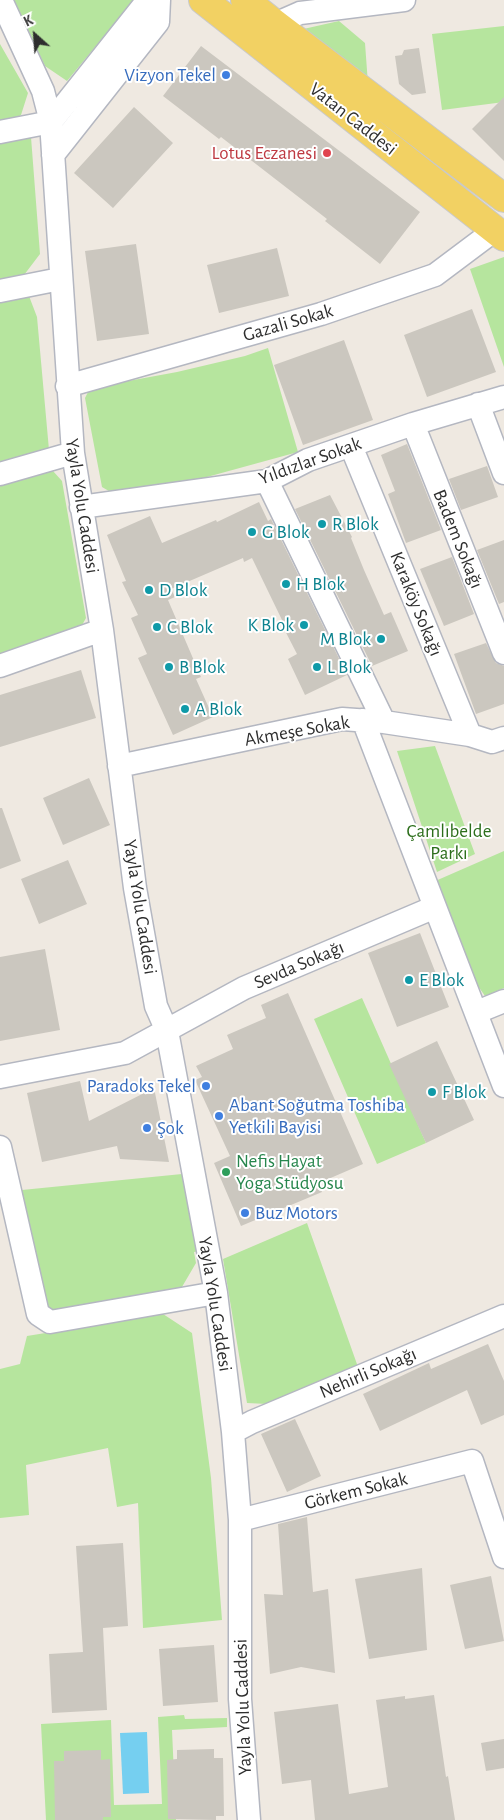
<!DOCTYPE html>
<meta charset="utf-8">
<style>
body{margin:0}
#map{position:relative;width:504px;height:1820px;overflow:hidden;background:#efe9e1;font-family:"Alegreya Sans",sans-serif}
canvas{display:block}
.north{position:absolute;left:10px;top:10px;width:50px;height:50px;-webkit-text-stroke:4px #fff;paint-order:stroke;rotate:334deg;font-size:14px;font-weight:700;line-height:20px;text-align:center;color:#2e2e2e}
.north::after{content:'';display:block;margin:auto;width:18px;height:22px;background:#2e2e2e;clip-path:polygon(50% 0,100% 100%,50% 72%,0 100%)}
</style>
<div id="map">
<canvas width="504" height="1820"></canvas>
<div class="north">K</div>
</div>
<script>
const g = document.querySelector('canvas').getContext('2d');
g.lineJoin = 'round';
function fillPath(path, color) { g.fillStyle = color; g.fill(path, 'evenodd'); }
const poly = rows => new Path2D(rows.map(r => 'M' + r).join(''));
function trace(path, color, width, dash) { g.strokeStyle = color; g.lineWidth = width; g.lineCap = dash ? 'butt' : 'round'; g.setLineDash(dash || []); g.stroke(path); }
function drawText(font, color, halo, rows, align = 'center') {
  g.font = font + ' "Alegreya Sans",sans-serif'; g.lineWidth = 4; g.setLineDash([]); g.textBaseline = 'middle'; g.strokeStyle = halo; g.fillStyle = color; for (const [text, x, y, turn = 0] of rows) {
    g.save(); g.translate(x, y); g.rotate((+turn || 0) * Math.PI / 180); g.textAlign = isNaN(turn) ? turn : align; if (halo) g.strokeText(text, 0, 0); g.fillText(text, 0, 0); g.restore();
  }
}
fillPath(poly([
 [14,0,134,0,67,81,45,66],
 [339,21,365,43,368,84,299,30],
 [504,26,504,102,442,110,432,34],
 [0,44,28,93,21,115,13,120,0,123],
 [31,137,40,254,24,275,0,280,0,143],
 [504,257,504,367,470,269],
 [29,296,37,317,49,450,0,463,0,302],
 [268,348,298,452,196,480,114,494,102,487,85,398,90,388,177,372,245,356],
 [53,471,62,481,86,618,81,627,0,655,0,486],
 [435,746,475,854,437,872,397,751],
 [504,851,504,988,485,996,478,986,433,882],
 [362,998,426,1143,377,1164,314,1019],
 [182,1174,199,1251,194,1252,196,1263,179,1292,56,1313,42,1301,22,1190],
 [307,1223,358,1367,267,1404,247,1403,223,1259],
 [163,1314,192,1333,211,1478,222,1620,143,1628,138,1503,117,1507,108,1448,26,1465,29,1515,0,1518,0,1369,20,1364,27,1336],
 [184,1715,185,1719,227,1718,227,1727,172,1730,176,1820,46,1820,41,1724,111,1720,114,1805,162,1804,158,1717]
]), '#b6e59e');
fillPath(poly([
 [147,1732,149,1793,123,1794,120,1733]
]), '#75cff0');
fillPath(poly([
 [201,46,420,212,380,264,325,221,327,219,221,137,219,139,163,96],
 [419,48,426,93,412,95,399,84,395,56,402,55,404,50],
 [504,97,504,161,472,129],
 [134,107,173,143,113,208,74,173],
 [136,244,149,334,97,341,85,251],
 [277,248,289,296,219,313,207,265],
 [472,309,496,372,427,397,404,335],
 [344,340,373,420,303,445,274,365],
 [407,444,441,530,406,543,388,494,395,491,381,455],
 [487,466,498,497,461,510,449,479],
 [330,495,352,537,351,538,364,570,384,615,391,612,408,651,372,666,295,509],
 [259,502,268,521,271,519,347,675,305,695,288,659,297,654,280,621,282,620,252,558,244,562,243,558,171,589,175,597,168,600,201,677,196,679,213,717,173,735,138,658,147,654,131,618,138,615,122,582,126,581,107,535,150,516,162,543,216,520,217,522],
 [504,540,504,602,499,604,477,550],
 [452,557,474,614,444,626,420,569],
 [486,643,496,663,504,666,504,704,476,714,454,654],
 [81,670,96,718,0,747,0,695],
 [89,778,110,825,63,845,43,798],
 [0,808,2,808,21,861,0,869],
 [68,860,87,904,39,924,21,879],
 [420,933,449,1007,397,1027,368,953],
 [45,949,60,1030,0,1041,0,957],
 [288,993,363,1164,319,1183,322,1192,241,1226,214,1163,230,1156,195,1080,202,1077,196,1066,233,1049,227,1035,266,1018,261,1005],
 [437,1041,474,1120,426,1143,389,1064],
 [80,1081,89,1121,154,1088,169,1162,120,1159,117,1146,42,1162,27,1093],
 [488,1344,504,1381,504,1415,481,1425,467,1390,380,1431,363,1394,429,1363,431,1369],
 [295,1419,321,1476,287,1492,261,1434],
 [307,1517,313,1592,328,1589,335,1673,301,1667,270,1674,264,1594,283,1595,278,1524],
 [123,1543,128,1626,103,1628,107,1710,52,1713,49,1654,83,1652,76,1546],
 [422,1568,427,1650,369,1659,355,1579],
 [491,1576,504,1641,465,1649,450,1585],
 [214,1645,218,1702,163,1706,159,1649],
 [434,1695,446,1777,448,1776,455,1820,315,1820,311,1780,282,1784,274,1712,338,1704,349,1794,388,1787,376,1700,405,1696,405,1699],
 [504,1739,504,1768,486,1771,481,1743],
 [214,1749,214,1758,223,1758,224,1816,216,1816,216,1820,168,1819,167,1760,177,1759,177,1750],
 [101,1750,101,1760,110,1759,111,1817,103,1817,103,1820,55,1820,54,1761,64,1761,64,1751]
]), '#cbc7bf');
const minor = poly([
 [1,0,43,91,51,122,73,453,102,630,135,888,156,1006,167,1031,216,1293,233,1432,240,1520,240,1699,249,1820],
 [275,24,300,13,404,0],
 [0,132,51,122,148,0],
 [53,155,158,22,159,0],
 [0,291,60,279],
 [67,386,321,314,435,275,495,230],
 [478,404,504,473],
 [413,424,504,653],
 [351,446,470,735],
 [0,474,73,453],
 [267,481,384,722],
 [81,507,267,481,308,460,413,424,504,397],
 [0,666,102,630],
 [363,720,504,1086],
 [119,766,342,719,384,722,470,735,492,742,504,738],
 [477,1012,504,1001],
 [0,1077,125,1053,244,988,435,907],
 [0,1147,38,1314,50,1322,216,1293],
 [233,1432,252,1422,504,1316],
 [240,1520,472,1461,504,1557]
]);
const major = poly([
 [203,0,504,237],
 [245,0,275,24,504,198]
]);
trace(minor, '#b4b7c1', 25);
trace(major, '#c9c9c9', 30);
trace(minor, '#fff', 22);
trace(major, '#f2d163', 28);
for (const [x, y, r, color] of [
 [226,75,5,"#3f7fe0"],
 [327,153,5,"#e0444e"],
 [322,524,5,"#0f9aa8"],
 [252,532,5,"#0f9aa8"],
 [286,584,5,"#0f9aa8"],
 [149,590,5,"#0f9aa8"],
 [304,625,5,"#0f9aa8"],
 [157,627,5,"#0f9aa8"],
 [381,639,5,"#0f9aa8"],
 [169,667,5,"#0f9aa8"],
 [317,667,5,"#0f9aa8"],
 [185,709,5,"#0f9aa8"],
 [409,980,5,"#0f9aa8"],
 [206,1086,5,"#3f7fe0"],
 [432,1092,5,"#0f9aa8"],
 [219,1116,5,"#3f7fe0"],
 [147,1128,5,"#3f7fe0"],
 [226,1172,5,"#2e9e5b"],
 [245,1213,5,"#3f7fe0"]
]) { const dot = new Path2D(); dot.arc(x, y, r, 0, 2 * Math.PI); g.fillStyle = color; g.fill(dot); trace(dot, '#fff', 2); }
drawText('19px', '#366cbe', '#fff', [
 ["Vizyon Tekel",216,75,"right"],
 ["Paradoks Tekel",196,1086,"right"],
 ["Abant Soğutma Toshiba",229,1105],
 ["Yetkili Bayisi",229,1127],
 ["Şok",157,1128],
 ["Buz Motors",255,1213]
], 'left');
drawText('19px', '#2e2e2e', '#fff', [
 ["Vatan Caddesi",353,119,38],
 ["Gazali Sokak",288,323,-16],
 ["Yıldızlar Sokak",310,461,-20],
 ["Yayla Yolu Caddesi",82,506,81],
 ["Badem Sokağı",458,539,68],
 ["Karaköy Sokağı",416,604,68],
 ["Akmeşe Sokak",297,731,-10],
 ["Yayla Yolu Caddesi",140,907,81],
 ["Sevda Sokağı",299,965,-23],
 ["Yayla Yolu Caddesi",215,1304,81],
 ["Nehirli Sokağı",368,1373,-23],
 ["Görkem Sokak",356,1491,-14],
 ["Yayla Yolu Caddesi",243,1707,-92]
]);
drawText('19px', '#be3a42', '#fff', [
 ["Lotus Eczanesi",317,153]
], 'right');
drawText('19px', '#0d838f', '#fff', [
 ["R Blok",332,524],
 ["G Blok",262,532],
 ["H Blok",296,584],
 ["D Blok",159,590],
 ["K Blok",294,625,"right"],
 ["C Blok",167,627],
 ["M Blok",371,639,"right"],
 ["B Blok",179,667],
 ["L Blok",327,667],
 ["A Blok",195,709],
 ["E Blok",419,980],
 ["F Blok",442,1092]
], 'left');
drawText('19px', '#2c6e1b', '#fff', [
 ["Çamlıbelde",449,831],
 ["Parkı",449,853]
]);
drawText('19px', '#27864d', '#fff', [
 ["Nefis Hayat",236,1161],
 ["Yoga Stüdyosu",236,1183]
], 'left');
</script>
